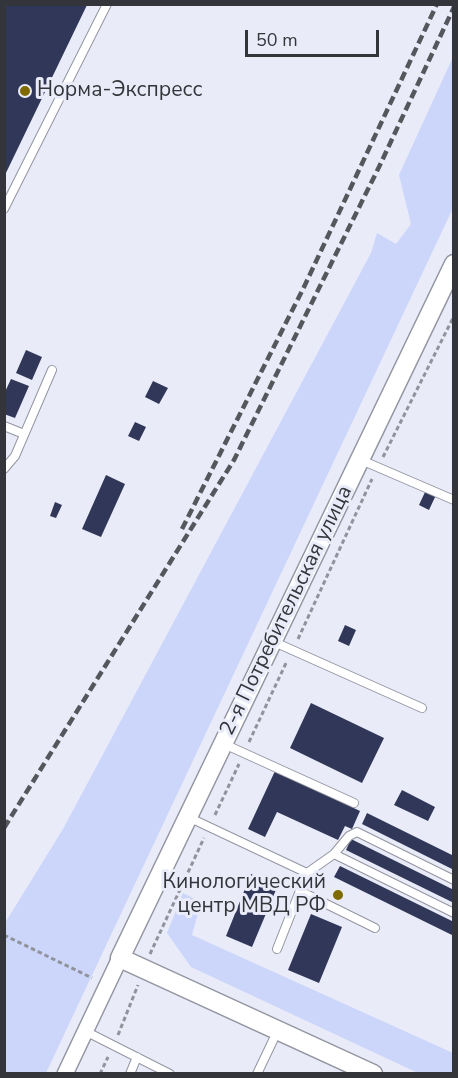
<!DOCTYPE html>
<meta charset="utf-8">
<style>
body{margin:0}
#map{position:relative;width:458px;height:1078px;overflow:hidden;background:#e9ecf8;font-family:"Nunito Sans",sans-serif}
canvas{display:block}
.frame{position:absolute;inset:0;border:6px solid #34353a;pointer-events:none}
.scale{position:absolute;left:245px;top:30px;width:134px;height:27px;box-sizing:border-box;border:3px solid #34353a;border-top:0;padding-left:8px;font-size:18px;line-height:21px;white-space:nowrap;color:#34353a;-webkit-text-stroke:4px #e9ecf8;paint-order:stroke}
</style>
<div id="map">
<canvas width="458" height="1078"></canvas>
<div class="frame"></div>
<div class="scale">50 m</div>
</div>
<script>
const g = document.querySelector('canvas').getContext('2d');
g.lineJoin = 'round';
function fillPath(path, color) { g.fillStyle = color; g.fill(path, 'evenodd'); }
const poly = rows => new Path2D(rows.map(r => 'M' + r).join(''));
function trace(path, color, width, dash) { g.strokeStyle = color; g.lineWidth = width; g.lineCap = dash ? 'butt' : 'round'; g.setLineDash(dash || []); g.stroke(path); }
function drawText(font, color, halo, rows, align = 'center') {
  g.font = font + ' "Nunito Sans",sans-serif'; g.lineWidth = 6; g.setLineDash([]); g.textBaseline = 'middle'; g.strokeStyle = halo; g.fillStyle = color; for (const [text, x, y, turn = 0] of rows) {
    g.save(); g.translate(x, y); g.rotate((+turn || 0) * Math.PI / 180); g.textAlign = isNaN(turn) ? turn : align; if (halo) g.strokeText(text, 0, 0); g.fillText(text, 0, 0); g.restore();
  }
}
fillPath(poly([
 [453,57,453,208,46,1073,5,1073,5,923,63,829,371,253,377,233,396,244,411,224,399,175],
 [183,893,201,902,192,935,453,1053,453,1073,418,1073,191,967,167,933]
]), '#ccd5fa');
fillPath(poly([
 [4,5,87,5,4,177],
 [26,350,42,357,32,380,16,373],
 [11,379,29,386,15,418,4,414,4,394],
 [153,381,168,388,159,404,145,397],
 [135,422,146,427,139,441,128,436],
 [106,475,125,484,101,537,82,529],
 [426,490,436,495,429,510,419,505],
 [55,502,62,505,56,518,50,516],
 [345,625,356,630,349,646,338,641],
 [311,703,384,738,362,783,290,748],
 [275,771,360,811,352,829,345,826,338,840,277,812,265,837,248,829],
 [402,790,435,807,428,821,394,805],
 [367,813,454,856,454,870,362,824],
 [351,839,454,890,454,903,346,850],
 [340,866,454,922,454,936,334,877],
 [251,874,278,885,252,947,226,936],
 [311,914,342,927,319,983,288,970]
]), '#313758');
const service = poly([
 [4,209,107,4],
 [4,426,24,434],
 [361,460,454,500],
 [4,469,15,456,52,370],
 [272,641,422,708],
 [224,744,354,803],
 [188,817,307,873,334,854,349,836,357,832,454,880],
 [334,854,454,913],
 [300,891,375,928],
 [277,949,307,873],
 [85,1031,170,1074],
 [130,1074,137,1057],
 [257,1074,277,1032]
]);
const minor = poly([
 [65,1074,120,958]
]);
const tertiary = poly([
 [373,1074,120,958,454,264]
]);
trace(service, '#9396a1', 10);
trace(minor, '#9396a1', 18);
trace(tertiary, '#9396a1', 21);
trace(poly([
 [383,457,454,316],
 [298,639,372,479],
 [249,742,287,661],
 [215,815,239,764],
 [4,935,92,978],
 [150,954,204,838],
 [118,1035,138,985],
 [100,1074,108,1057]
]), '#91939c', 3, [4.5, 3]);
trace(service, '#fff', 8);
trace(minor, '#fff', 15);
trace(tertiary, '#fff', 18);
trace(poly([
 [182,529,304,287,437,4],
 [4,828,234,460,379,167,454,7]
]), '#56575d', 4.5, [9, 4.5]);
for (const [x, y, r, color] of [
 [25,91,6,"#7f6a02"],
 [338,895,6,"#7f6a02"]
]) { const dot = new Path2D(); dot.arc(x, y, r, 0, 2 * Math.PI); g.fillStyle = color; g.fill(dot); trace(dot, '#e9ecf8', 2); }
drawText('21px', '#34353a', '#e9ecf8', [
 ["Норма-Экспресс",37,91],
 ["Кинологический",326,883,"right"],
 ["центр МВД РФ",326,907,"right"]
], 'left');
drawText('21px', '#34353a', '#e9ecf8', [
 ["2-я Потребительская улица",287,611,-64]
]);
</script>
